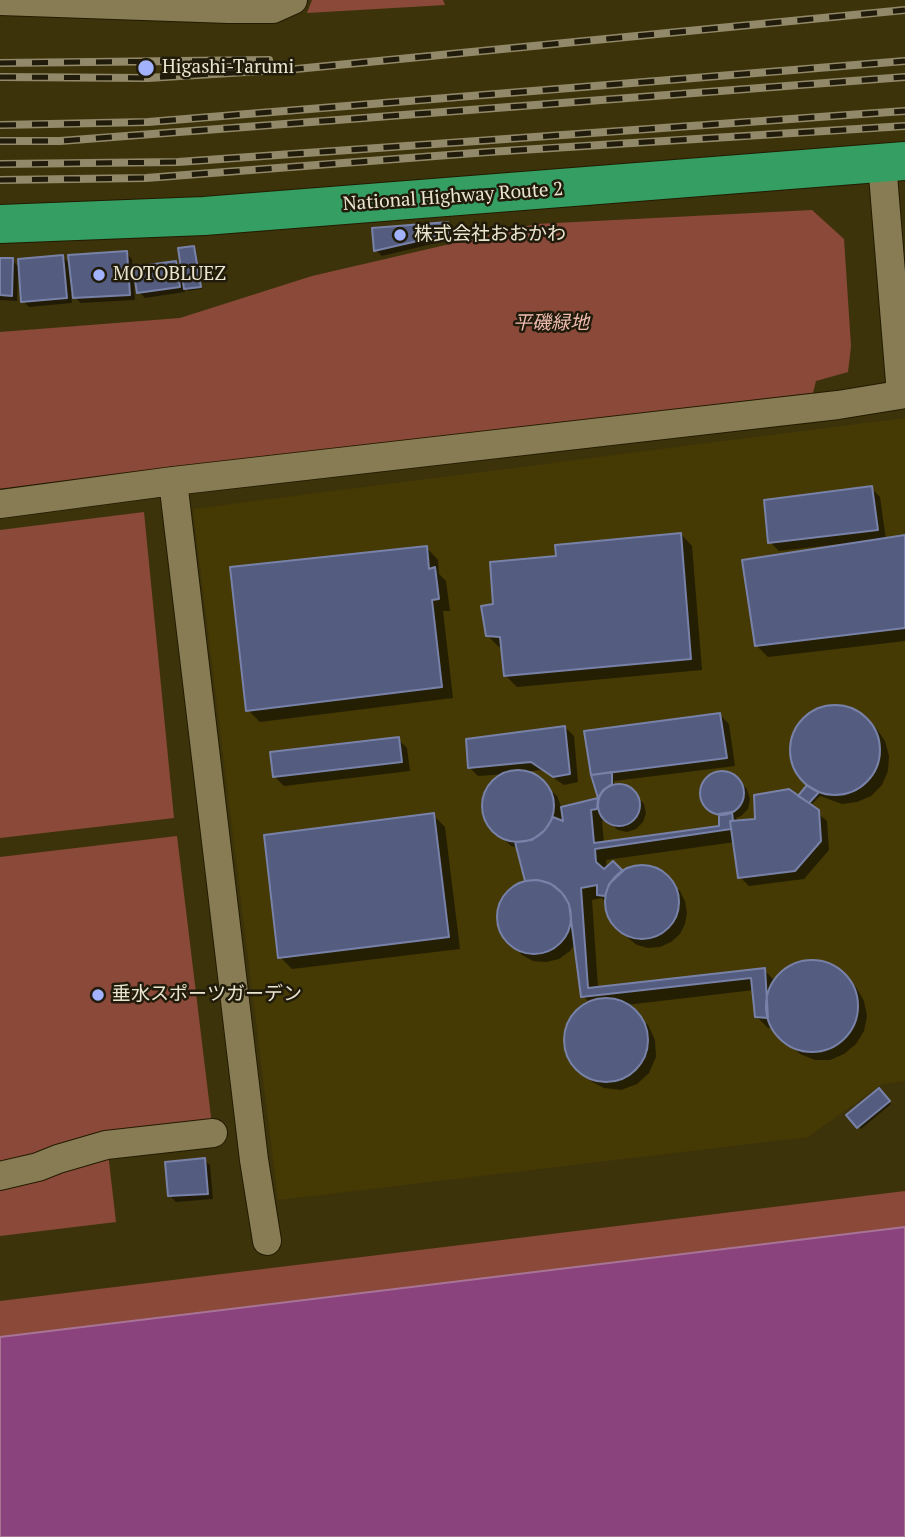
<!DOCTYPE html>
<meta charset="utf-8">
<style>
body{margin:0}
canvas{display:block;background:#3d330a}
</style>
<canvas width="905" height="1537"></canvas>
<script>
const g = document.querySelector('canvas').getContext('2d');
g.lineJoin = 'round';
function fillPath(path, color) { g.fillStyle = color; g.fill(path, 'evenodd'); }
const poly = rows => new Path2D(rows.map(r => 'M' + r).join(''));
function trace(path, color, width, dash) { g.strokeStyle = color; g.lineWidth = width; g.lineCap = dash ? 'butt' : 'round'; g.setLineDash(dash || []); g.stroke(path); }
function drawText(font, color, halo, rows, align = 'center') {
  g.font = font + ' "PT Serif","Noto Sans JP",serif'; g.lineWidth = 5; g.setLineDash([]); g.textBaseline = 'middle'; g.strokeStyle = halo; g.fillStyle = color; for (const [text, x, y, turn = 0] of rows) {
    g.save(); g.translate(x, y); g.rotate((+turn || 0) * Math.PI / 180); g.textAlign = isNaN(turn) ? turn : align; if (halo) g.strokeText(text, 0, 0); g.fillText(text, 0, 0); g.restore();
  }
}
fillPath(poly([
 [905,418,905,1081,882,1084,808,1137,278,1200,193,509]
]), '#453904');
fillPath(poly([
 [312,0,443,0,445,5,307,13],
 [812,210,844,239,851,346,848,372,816,381,813,393,0,489,0,332,180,318,312,276,536,224],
 [144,512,174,818,0,838,0,530],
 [177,836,214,1142,108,1153,116,1222,0,1236,0,857],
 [905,1191,905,1227,0,1337,0,1301]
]), '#8b4939');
const water = poly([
 [905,1227,905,1537,0,1537,0,1337,905,1227]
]);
fillPath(water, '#8b437e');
trace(water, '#a87496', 2);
fillPath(poly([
 [447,224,453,230,453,239,382,256,376,250],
 [194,248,196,250,202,289,188,291,184,287,185,292,145,298,139,292,135,270,133,270,135,300,81,303,71,294,72,303,29,307,23,301,20,271,18,271,17,301,0,300,0,259,12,260,20,268,63,257,71,265,126,253,132,259,133,269,175,263,183,270],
 [871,488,880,497,886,540,905,537,905,641,768,657,756,645,840,547,839,544,779,551,770,542],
 [681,534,692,546,702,670,517,687,505,675,503,648,499,647,487,635,495,605,557,558],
 [427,548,438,560,439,574,446,581,450,611,443,611,453,698,260,722,248,710],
 [839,706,854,710,876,728,885,741,889,756,888,771,882,785,871,796,857,802,842,804,820,796,810,806,827,821,829,850,804,879,749,886,740,877,735,842,606,860,607,869,613,864,623,873,639,867,651,868,661,873,680,891,685,901,687,913,685,924,680,934,671,942,660,947,648,948,637,945,628,938,611,919,607,903,602,898,592,900,598,988,764,970,776,982,790,968,804,962,820,962,834,968,846,977,856,987,864,1001,867,1016,864,1031,856,1044,844,1054,830,1060,815,1060,800,1054,775,1029,768,1028,756,1016,754,990,626,1005,648,1025,655,1040,656,1057,649,1073,637,1084,621,1090,604,1088,589,1080,569,1057,565,1040,568,1024,578,1010,590,1003,583,996,576,942,570,951,559,959,546,962,533,961,522,955,503,935,499,922,499,910,504,897,513,888,527,882,519,848,511,846,490,825,484,811,485,795,493,783,506,774,478,776,469,767,565,727,574,736,578,782,564,785,542,770,523,772,536,776,557,796,562,809,602,799,593,774,720,715,729,724,735,766,614,781,614,786,623,785,631,789,644,804,646,813,643,822,636,829,627,832,618,830,606,820,602,821,604,843,721,827,721,818,707,807,702,798,702,789,706,780,714,774,724,772,733,775,747,789,750,799,748,809,741,816,736,818,740,822,756,821,804,802,801,796,809,785,795,769,791,754,792,739,798,725,809,714,823,708],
 [398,739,407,748,410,771,284,786,275,777],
 [433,815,445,827,460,949,292,969,280,957],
 [879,1090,891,1104,861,1129,849,1115],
 [204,1160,210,1165,213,1199,176,1202,170,1196]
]), '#0007');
const building = poly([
 [448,222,448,234,374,251,372,228,448,222],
 [194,246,201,287,184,289,178,248,194,246],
 [127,251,130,295,73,298,68,255,127,251],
 [63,255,67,298,21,302,18,259,63,255],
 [0,258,13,258,12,296,0,295,0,258],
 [176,261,180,287,137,293,133,267,176,261],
 [872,486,878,530,768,543,764,500,872,486],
 [681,533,691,659,504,676,500,637,486,636,481,606,493,604,490,562,556,556,555,545,681,533],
 [905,535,905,628,755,646,742,560,905,535],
 [427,546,429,569,435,567,439,599,432,600,442,687,246,711,230,567,427,546],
 '790 750a45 45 0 1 1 90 0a45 45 0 1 1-90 0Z',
 [720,713,727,758,591,775,584,731,720,713],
 [565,726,570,774,553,777,531,762,468,768,466,739,565,726],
 [399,737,402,762,273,777,270,752,399,737],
 '482 806a36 36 0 1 1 72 0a36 36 0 1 1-72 0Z',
 '700 793a22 22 0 1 1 44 0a22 22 0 1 1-44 0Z',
 [612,772,612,784,603,790,598,798,591,775,612,772],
 '598 805a21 21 0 1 1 42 0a21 21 0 1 1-42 0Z',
 [807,785,819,792,809,803,798,796,807,785],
 [789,789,819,810,821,841,795,871,738,878,730,821,755,819,754,795,789,789],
 [598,798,597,809,591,810,594,843,719,826,719,814,732,812,733,821,730,821,731,829,595,849,596,862,604,869,613,861,623,871,609,884,605,896,597,895,597,885,581,888,588,988,765,968,768,1018,755,1017,751,978,581,997,569,904,562,893,551,884,538,880,525,881,515,842,532,840,545,830,553,817,563,821,561,807,598,798],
 [434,813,449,937,278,958,264,835,434,813],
 '605 902a37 37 0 1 1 74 0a37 37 0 1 1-74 0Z',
 '497 917a37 37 0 1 1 74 0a37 37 0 1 1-74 0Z',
 '766 1006a46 46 0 1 1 92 0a46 46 0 1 1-92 0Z',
 '564 1040a42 42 0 1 1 84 0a42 42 0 1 1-84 0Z',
 [879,1088,890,1101,857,1128,846,1115,879,1088],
 [205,1158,208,1194,168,1196,165,1162,205,1158]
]);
fillPath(building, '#545c80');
trace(building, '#7881a7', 2);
const minor = poly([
 [0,1,229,9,273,9,293,0],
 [882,163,901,394],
 [173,481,254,1160,267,1241],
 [0,504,173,481,838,405,905,394],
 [0,1176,38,1167,58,1159,106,1145,213,1133]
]);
const highway = poly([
 [0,224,204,216,905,161]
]);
trace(minor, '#221b00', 30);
trace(highway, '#221b00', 40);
trace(minor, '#877c53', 28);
trace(highway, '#359f63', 38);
const rail = poly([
 [0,63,269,60],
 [0,77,148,78,296,69,905,10],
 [0,125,148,122,905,61],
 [0,141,60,141,905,77],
 [0,164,178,162,905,111],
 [0,180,146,178,488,152,905,126]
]);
trace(rail, '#918969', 8);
trace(rail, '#201b0b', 5, [16]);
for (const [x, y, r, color] of [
 [146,68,9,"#a3b2fd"],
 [400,235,7,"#a3b2fd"],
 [99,275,7,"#a3b2fd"],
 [98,995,7,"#a3b2fd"]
]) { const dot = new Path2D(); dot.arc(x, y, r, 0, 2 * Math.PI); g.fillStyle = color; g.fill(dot); trace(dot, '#201b0b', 2.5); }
drawText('19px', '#ebe5cf', '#201b0b', [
 ["Higashi-Tarumi",162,68],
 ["株式会社おおかわ",414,235],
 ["MOTOBLUEZ",113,275],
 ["垂水スポーツガーデン",112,995]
], 'left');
drawText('19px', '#ebe5cf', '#201b0b', [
 ["National Highway Route 2",453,197,-4]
]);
drawText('italic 19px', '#efbcaf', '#201b0b', [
 ["平磯緑地",551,324]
]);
</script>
